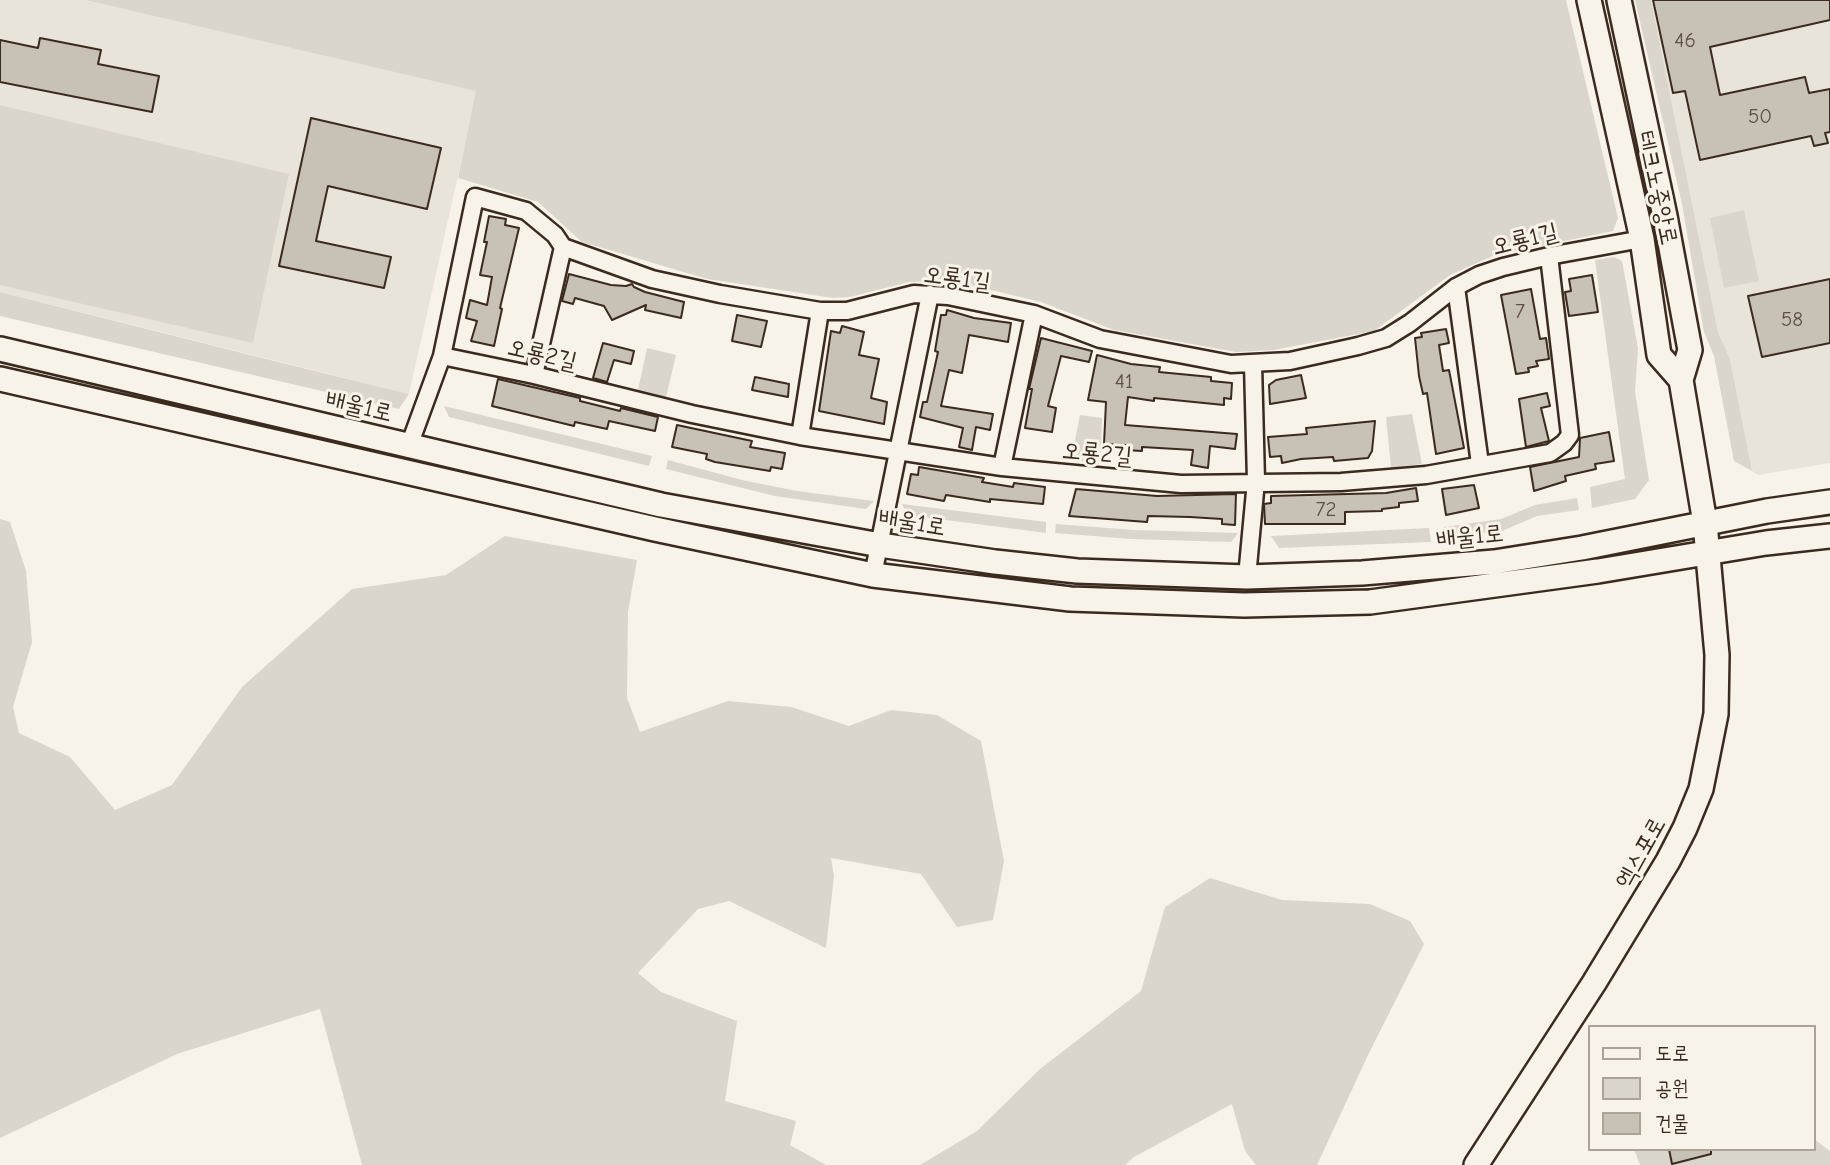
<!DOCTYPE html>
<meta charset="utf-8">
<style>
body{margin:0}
#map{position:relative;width:1830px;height:1165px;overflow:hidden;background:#f7f3e8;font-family:"Comic Neue","Poor Story",sans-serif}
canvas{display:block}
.legend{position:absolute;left:1588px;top:1025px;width:228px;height:126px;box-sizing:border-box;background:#f7f3e8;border:2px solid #aca397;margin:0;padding:9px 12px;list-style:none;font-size:21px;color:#3b2a1e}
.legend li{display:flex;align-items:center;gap:14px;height:35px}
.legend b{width:35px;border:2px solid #aca397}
</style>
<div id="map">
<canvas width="1830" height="1165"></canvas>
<ul class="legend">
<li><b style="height:9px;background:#f7f3e8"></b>도로</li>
<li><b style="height:19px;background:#dbd6cb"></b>공원</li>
<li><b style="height:19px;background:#c8c1b6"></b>건물</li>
</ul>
</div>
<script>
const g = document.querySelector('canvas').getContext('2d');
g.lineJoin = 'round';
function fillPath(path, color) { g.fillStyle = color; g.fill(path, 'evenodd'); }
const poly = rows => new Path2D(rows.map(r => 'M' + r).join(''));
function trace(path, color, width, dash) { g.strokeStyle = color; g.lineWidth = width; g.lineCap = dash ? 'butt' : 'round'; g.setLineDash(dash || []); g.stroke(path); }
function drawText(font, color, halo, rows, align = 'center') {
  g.font = font + ' "Comic Neue","Poor Story",sans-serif'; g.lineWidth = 6; g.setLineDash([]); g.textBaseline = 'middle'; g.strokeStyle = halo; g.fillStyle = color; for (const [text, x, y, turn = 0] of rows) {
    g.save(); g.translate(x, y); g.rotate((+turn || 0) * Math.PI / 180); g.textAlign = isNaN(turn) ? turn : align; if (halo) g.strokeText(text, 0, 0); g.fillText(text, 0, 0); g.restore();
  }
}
fillPath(poly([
 [0,0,85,0,477,91,409,394,0,292],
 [1651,0,1830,0,1830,463,1758,475,1752,471,1730,359,1718,332]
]), '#e9e4d9');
fillPath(poly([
 [85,0,1566,0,1618,218,1613,231,1493,256,1450,275,1374,331,1274,350,1236,352,1114,330,1041,302,954,281,909,282,850,297,833,298,707,279,582,242,538,202,458,178,476,91],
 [1635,0,1651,0,1718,332,1730,359,1752,471,1734,461,1714,356,1704,332,1682,204],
 [0,105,289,174,253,343,0,285],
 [1744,210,1759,281,1724,288,1710,218],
 [1614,257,1622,261,1638,348,1635,392,1649,480,1635,499,1592,508,1590,487,1625,479,1595,260],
 [0,292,262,358,409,394,399,409,0,316],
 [647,348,676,355,666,397,638,390],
 [444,406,652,456,649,466,449,417],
 [1412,414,1422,464,1391,468,1386,417],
 [1080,415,1102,418,1100,464,1071,460],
 [668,460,742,480,797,491,874,501,866,509,775,496,666,469],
 [1577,498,1579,510,1537,516,1502,531,1446,536,1444,527,1501,519,1535,505],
 [902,504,1046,522,1046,533,908,515],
 [0,519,10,522,26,571,32,642,13,707,19,733,70,757,115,810,172,785,242,687,352,589,446,575,505,536,637,560,628,612,627,698,640,732,728,701,791,707,849,726,891,710,937,715,981,741,1004,861,993,920,957,927,921,874,831,858,834,876,826,948,729,901,698,909,638,973,661,992,737,1021,725,1101,796,1121,790,1145,826,1165,362,1165,320,1009,177,1054,0,1138],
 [1056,524,1134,530,1238,533,1231,542,1131,539,1055,533],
 [1429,528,1431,542,1279,548,1271,536],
 [1210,878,1282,900,1370,904,1410,921,1424,944,1369,1053,1317,1165,1256,1165,1245,1151,1232,1104,1134,1157,1125,1165,920,1165,977,1131,1040,1069,1141,991,1165,907],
 [1814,1139,1830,1151,1830,1165,1640,1165,1634,1149,1814,1149]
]), '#dbd6cb');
const building = poly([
 [1653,0,1830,0,1830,20,1710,47,1720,95,1805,77,1809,93,1830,89,1830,132,1825,133,1828,143,1814,146,1811,136,1700,160,1685,91,1673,93,1653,0],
 [40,38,101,50,98,64,159,76,152,112,0,82,0,40,38,48,40,38],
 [311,118,441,148,427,209,328,186,316,241,391,257,384,288,279,266,311,118],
 [489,216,506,219,505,225,519,228,500,308,502,309,494,346,471,341,477,321,466,318,470,300,487,305,492,277,480,275,487,242,484,242,489,216],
 [569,274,611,285,626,286,632,284,634,287,645,292,684,302,681,318,645,310,646,305,612,320,604,306,575,298,573,304,562,301,569,274],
 [1592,275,1598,312,1569,316,1565,292,1571,291,1569,279,1592,275],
 [1830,279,1830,343,1762,357,1748,296,1830,279],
 [1531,289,1540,339,1546,338,1549,359,1536,361,1538,366,1528,368,1529,372,1516,374,1501,295,1531,289],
 [947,310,974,318,1011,323,1008,342,969,335,962,373,949,370,941,406,993,414,990,430,976,427,972,450,959,447,963,428,920,417,923,402,927,402,938,352,935,351,941,315,946,315,947,310],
 [737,315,767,321,761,347,732,341,737,315],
 [842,326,864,332,859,355,879,359,871,398,887,402,884,424,819,411,831,331,840,333,842,326],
 [1446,329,1449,343,1439,345,1443,371,1449,370,1464,448,1436,454,1427,393,1423,394,1419,376,1415,338,1422,337,1421,333,1446,329],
 [1041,338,1092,351,1089,362,1061,356,1048,406,1056,408,1052,432,1025,428,1032,389,1029,389,1041,338],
 [603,343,634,351,631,364,614,360,607,382,593,378,603,343],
 [1097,355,1131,364,1160,367,1159,372,1211,377,1211,381,1232,383,1231,399,1224,398,1224,405,1154,398,1154,401,1128,397,1125,425,1237,434,1235,449,1210,446,1208,468,1191,465,1193,450,1142,447,1142,451,1125,450,1126,445,1104,444,1106,402,1088,400,1097,355],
 [1301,375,1306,398,1270,404,1269,385,1276,380,1301,375],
 [755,377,789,384,788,397,752,390,755,377],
 [498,379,580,398,580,401,620,411,621,408,658,417,655,431,609,421,607,429,575,422,574,426,492,406,498,379],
 [1547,393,1550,406,1541,408,1549,441,1526,447,1519,399,1547,393],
 [1375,421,1372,451,1368,458,1334,461,1333,457,1301,459,1282,463,1281,456,1270,457,1268,437,1307,434,1306,428,1375,421],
 [677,425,752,441,750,447,785,453,782,469,771,467,770,471,715,462,706,459,707,454,672,447,677,425],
 [1609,432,1614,461,1595,464,1596,469,1565,476,1566,481,1534,491,1530,467,1579,457,1580,438,1609,432],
 [919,467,984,478,982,482,1013,487,1014,483,1045,487,1043,504,990,499,990,502,946,495,944,501,907,494,911,474,918,475,919,467],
 [1474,485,1479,508,1446,515,1442,489,1474,485],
 [1416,488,1418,501,1399,503,1399,507,1382,509,1382,511,1345,512,1345,524,1265,524,1264,504,1271,503,1271,496,1386,493,1416,488],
 [1076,489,1157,496,1236,494,1235,525,1222,524,1222,519,1190,517,1148,516,1147,522,1069,516,1076,489],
 [1669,1149,1711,1149,1711,1154,1672,1164,1669,1149]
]);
fillPath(building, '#c8c1b6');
trace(building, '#3b2a1e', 2);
const minor = poly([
 [1456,287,1480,464],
 [442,356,534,375,692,414,800,436,1002,467,1181,484,1341,482,1426,475,1550,453,1564,443,1570,435,1549,256],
 [534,375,563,247],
 [800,436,820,311],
 [409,446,442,356,475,197,526,211,555,235,563,247,652,279,720,294,820,311,847,311,914,294,948,296,1034,314,1100,339,1231,364,1290,361,1358,346,1386,338,1410,323,1456,287,1479,275,1503,267,1549,256,1642,239],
 [1002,467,1034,314],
 [873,575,930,294],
 [1247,577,1256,481,1253,364]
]);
const secondary = poly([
 [1589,0,1642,239,1659,355,1681,380],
 [0,349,661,505,880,545,995,562,1077,571,1247,577,1362,573,1494,562,1582,548,1767,511,1830,502],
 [0,379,655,529,873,575,1070,599,1244,605,1370,602,1598,571,1766,543,1830,536],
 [1476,1165,1594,983,1668,861,1685,828,1701,789,1716,714,1717,655,1705,523,1681,380,1690,350,1665,216,1619,0]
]);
trace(minor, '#3b2a1e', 21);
trace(secondary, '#3b2a1e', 28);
trace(minor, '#f7f3e8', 16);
trace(secondary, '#f7f3e8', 23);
drawText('21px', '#5e5044', null, [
 ["46",1685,41],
 ["50",1760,117],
 ["7",1520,312],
 ["58",1792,320],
 ["41",1124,382],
 ["72",1326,510]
]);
drawText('24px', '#3b2a1e', '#f7f3e8', [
 ["테크노중앙로",1657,188,78],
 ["오룡1길",1525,240,-14],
 ["오룡1길",957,279,7],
 ["오룡2길",542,355,13],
 ["배울1로",359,407,13],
 ["오룡2길",1097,454,5],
 ["배울1로",912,523,9],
 ["배울1로",1470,537,-6],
 ["엑스포로",1641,853,-61]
]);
</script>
